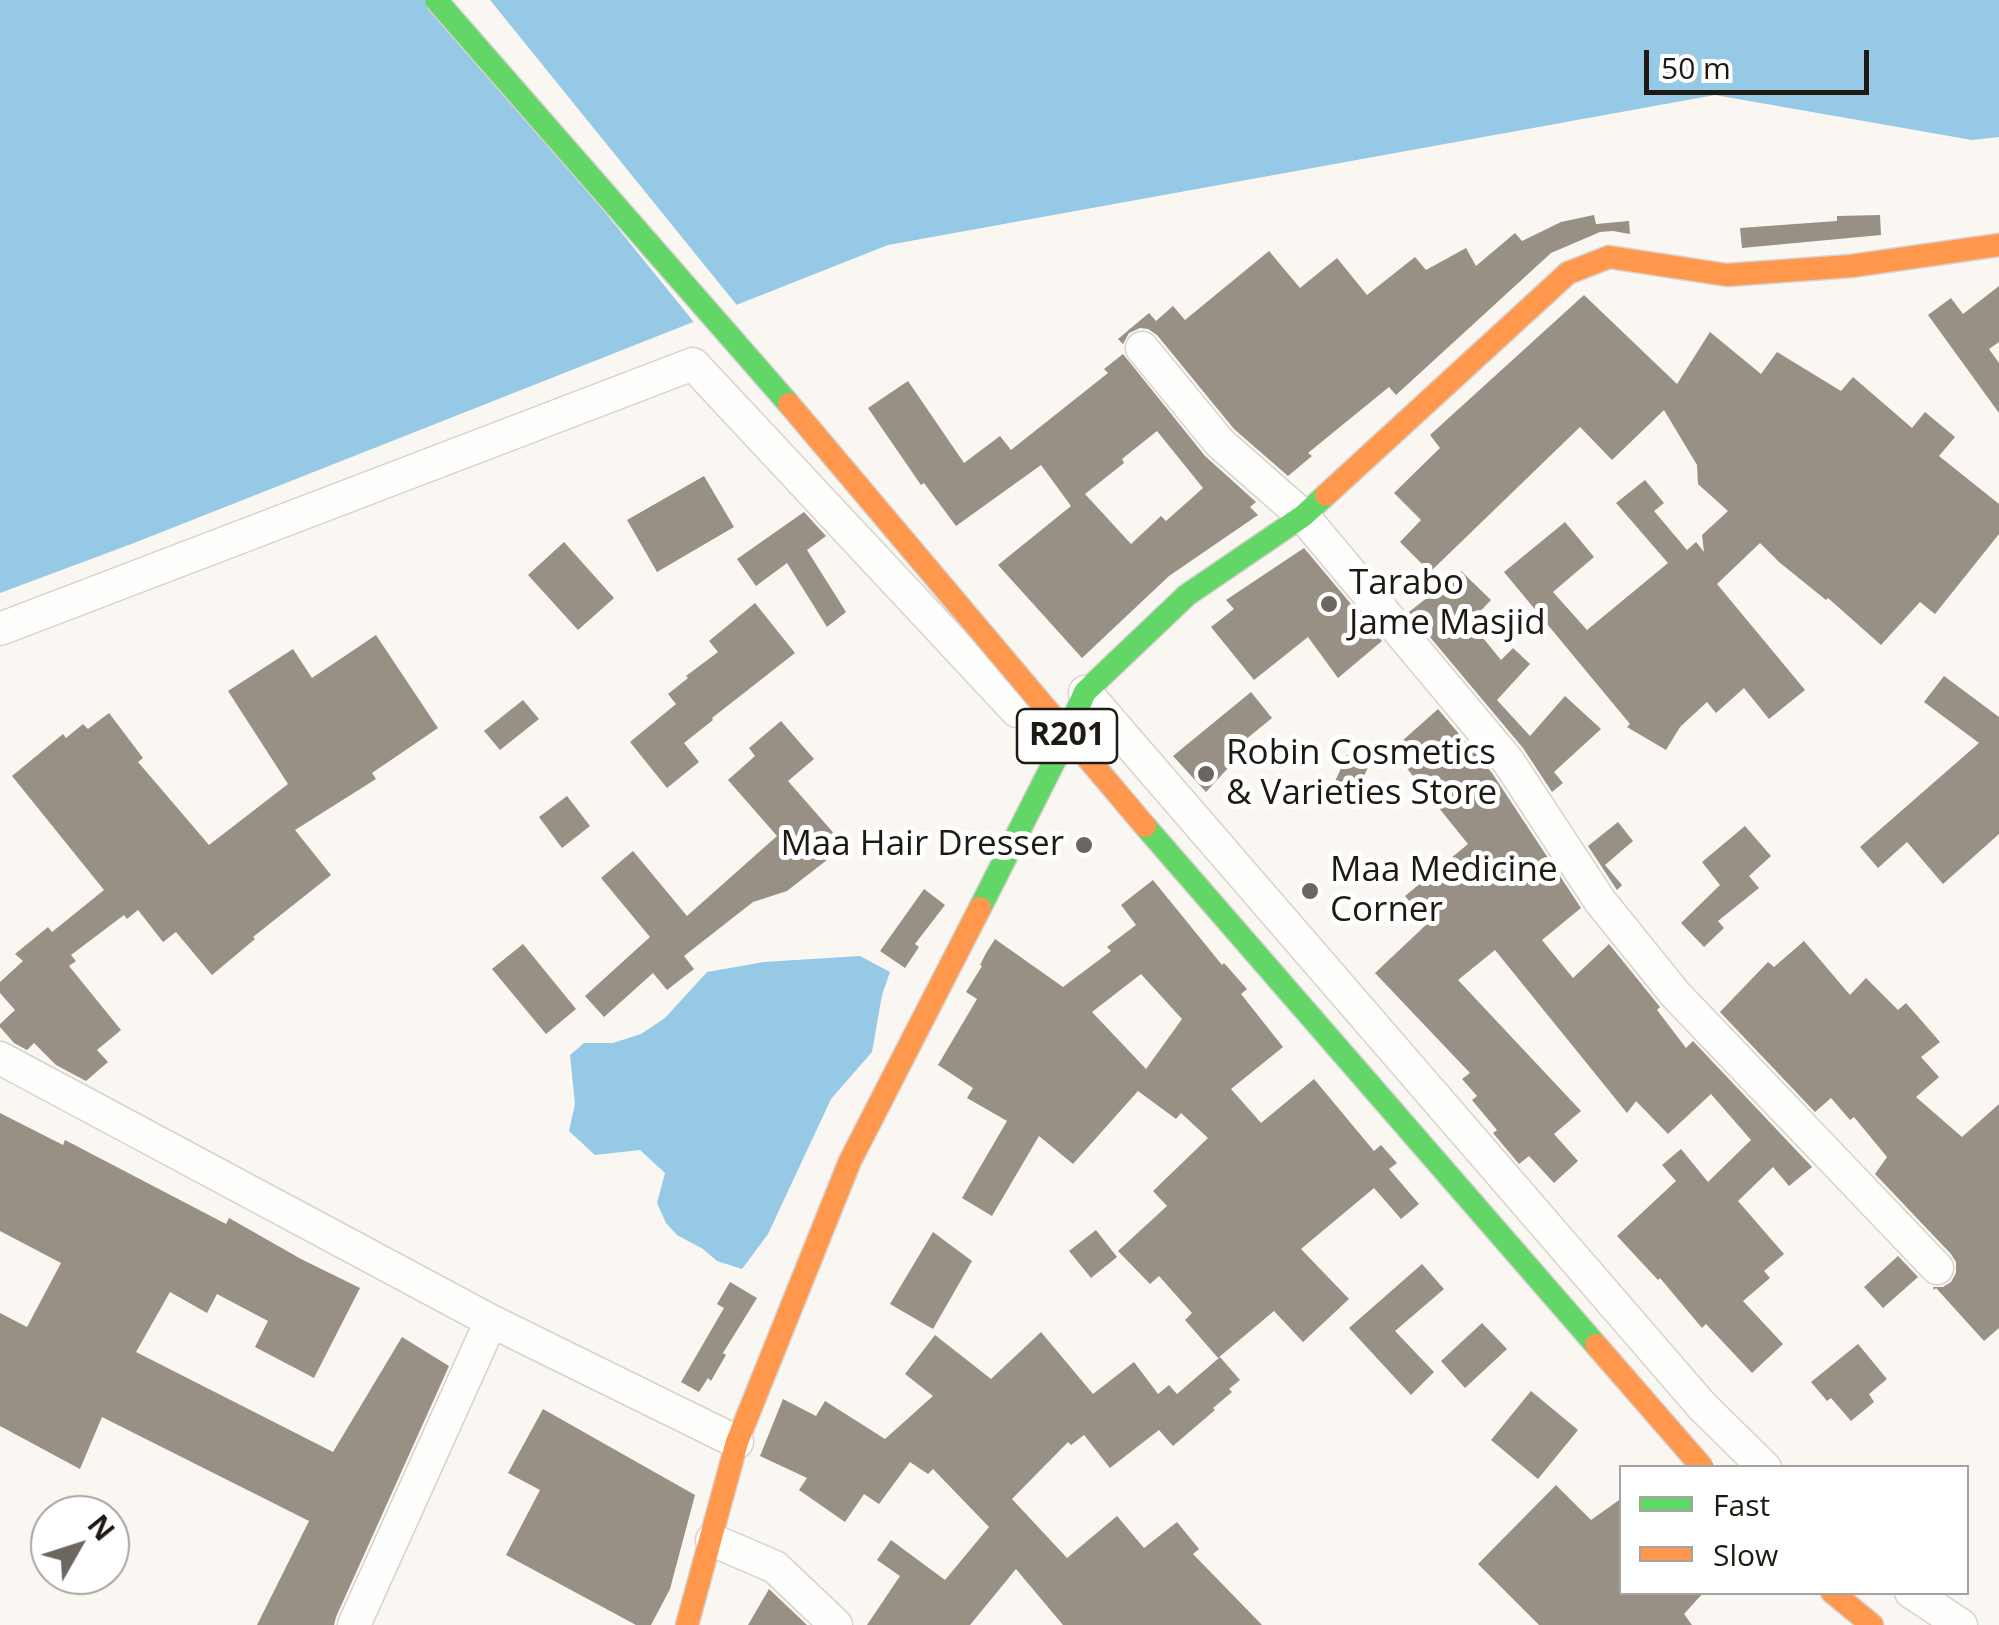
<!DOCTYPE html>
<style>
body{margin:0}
#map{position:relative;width:1999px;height:1625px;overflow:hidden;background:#faf6f2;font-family:"Open Sans",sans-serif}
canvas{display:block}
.legend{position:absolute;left:1619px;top:1465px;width:350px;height:130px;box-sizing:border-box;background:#fff;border:2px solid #a5a3a1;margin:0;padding:12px 18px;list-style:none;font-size:30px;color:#1f1913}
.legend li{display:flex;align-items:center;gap:20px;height:50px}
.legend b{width:50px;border:2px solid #a5a3a1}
.north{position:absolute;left:30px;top:1495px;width:100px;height:100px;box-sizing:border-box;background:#fff;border:2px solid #a5a3a1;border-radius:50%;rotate:51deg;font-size:28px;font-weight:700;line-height:40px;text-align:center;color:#1f1913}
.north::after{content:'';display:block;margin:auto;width:35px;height:45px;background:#6c6661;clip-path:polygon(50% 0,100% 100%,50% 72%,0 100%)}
.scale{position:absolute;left:1644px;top:50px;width:225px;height:45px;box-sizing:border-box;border:5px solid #1f1913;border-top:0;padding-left:12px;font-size:30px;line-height:35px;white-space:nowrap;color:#1f1913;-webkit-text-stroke:8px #fff;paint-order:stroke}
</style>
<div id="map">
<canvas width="1999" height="1625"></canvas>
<ul class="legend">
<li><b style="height:12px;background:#63d668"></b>Fast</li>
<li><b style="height:12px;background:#ff974d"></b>Slow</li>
</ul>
<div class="north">N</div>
<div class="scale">50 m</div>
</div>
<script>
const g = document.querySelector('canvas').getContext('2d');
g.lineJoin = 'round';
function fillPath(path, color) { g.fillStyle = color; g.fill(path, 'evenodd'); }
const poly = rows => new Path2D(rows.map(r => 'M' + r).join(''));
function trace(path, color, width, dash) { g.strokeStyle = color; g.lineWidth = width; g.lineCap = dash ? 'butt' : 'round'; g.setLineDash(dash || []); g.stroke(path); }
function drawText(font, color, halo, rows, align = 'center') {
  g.font = font + ' "Open Sans",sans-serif'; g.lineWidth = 10; g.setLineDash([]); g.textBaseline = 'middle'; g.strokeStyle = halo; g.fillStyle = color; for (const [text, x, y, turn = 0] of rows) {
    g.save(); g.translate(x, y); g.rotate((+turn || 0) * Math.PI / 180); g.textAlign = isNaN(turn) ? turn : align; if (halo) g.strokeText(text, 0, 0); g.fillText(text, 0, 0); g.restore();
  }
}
fillPath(poly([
 [0,0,1999,0,1999,137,1972,140,1715,95,888,245,134,543,0,593],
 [860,956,890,972,882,995,872,1052,831,1099,768,1234,742,1269,717,1261,703,1249,677,1235,666,1223,657,1203,665,1173,640,1150,595,1155,569,1131,575,1104,570,1055,584,1043,613,1043,641,1034,665,1018,707,972,764,962]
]), '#96c9e5');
fillPath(poly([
 [433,0,490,0,740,309,697,326]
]), '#faf6f2');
fillPath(poly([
 [1594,215,1596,224,1629,221,1630,234,1613,231,1600,232,1551,253,1396,395,1389,387,1308,453,1312,456,1288,476,1234,429,1157,335,1148,329,1140,328,1129,333,1123,344,1118,339,1149,313,1156,321,1173,306,1185,320,1269,251,1300,288,1337,258,1367,295,1415,257,1426,270,1466,248,1476,266,1515,233,1522,241,1561,222],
 [1880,215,1881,235,1742,248,1740,228,1837,221,1837,216],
 [1999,286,1999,342,1989,349,1999,363,1999,413,1928,315,1951,298,1963,314],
 [1584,295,1677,384,1710,332,1761,374,1777,352,1841,391,1853,377,1912,428,1925,412,1955,437,1939,456,1999,504,1999,534,1935,614,1920,602,1881,645,1828,598,1826,600,1779,562,1760,543,1717,584,1805,690,1769,719,1744,688,1716,713,1707,702,1680,727,1666,750,1627,727,1630,724,1504,572,1565,522,1594,557,1553,592,1587,630,1668,563,1616,503,1645,480,1664,503,1654,511,1687,550,1696,542,1704,552,1702,535,1728,511,1698,484,1697,465,1664,410,1612,460,1580,427,1430,572,1400,542,1421,520,1394,493,1440,448,1430,435],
 [1123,354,1205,456,1256,502,1250,507,1258,515,1169,576,1082,658,998,565,1071,506,1041,465,956,526,924,483,921,485,868,408,908,381,964,463,1000,436,1011,450,1108,373,1104,369],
 [1157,431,1203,488,1166,521,1161,516,1131,544,1085,494,1124,463,1122,459],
 [704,476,734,527,657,572,627,520],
 [804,512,826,536,807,550,846,612,827,627,787,563,756,586,737,559],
 [564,542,614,598,578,630,528,575],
 [1304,548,1382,641,1338,678,1308,637,1254,680,1211,627,1234,609,1226,600],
 [1461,571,1491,600,1470,622,1501,660,1513,648,1530,664,1497,700,1530,736,1565,696,1601,729,1554,772,1563,783,1552,792,1523,748,1409,612],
 [755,603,795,653,712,718,713,720,684,743,699,762,667,788,630,742,676,704,668,694,688,678,686,676,718,652,709,641],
 [376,635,438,728,372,773,376,779,295,830,331,875,253,937,255,939,212,975,176,932,163,942,138,910,127,919,124,915,71,955,76,961,69,966,121,1030,97,1050,108,1062,86,1081,56,1065,34,1043,27,1050,14,1043,0,1027,0,1024,15,1010,0,993,0,982,23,961,15,954,48,927,52,932,104,890,12,776,63,734,66,738,83,724,88,729,109,713,143,758,138,762,209,845,288,784,228,691,293,649,312,678],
 [1944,676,1999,717,1999,834,1943,884,1907,842,1878,868,1860,847,1979,743,1924,702],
 [1251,692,1272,718,1234,749,1240,755,1206,792,1173,756],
 [523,700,539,719,500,750,484,731],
 [1438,709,1492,773,1581,908,1542,940,1573,978,1609,944,1660,1007,1657,1010,1686,1048,1693,1041,1812,1167,1789,1186,1773,1167,1738,1201,1784,1254,1764,1271,1770,1278,1743,1301,1783,1344,1752,1373,1706,1324,1702,1328,1660,1278,1658,1280,1617,1236,1676,1181,1662,1165,1681,1149,1708,1182,1751,1140,1711,1094,1668,1134,1636,1101,1627,1113,1495,950,1458,980,1581,1111,1554,1134,1578,1161,1554,1183,1529,1156,1519,1164,1493,1133,1497,1130,1472,1100,1477,1096,1462,1079,1470,1073,1375,973,1428,923,1405,896,1468,844,1392,750],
 [781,721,814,759,788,781,845,846,787,891,753,902,684,956,694,969,667,990,653,973,604,1017,585,996,650,937,601,878,633,851,687,916,777,836,728,780,755,756,749,748],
 [1347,755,1369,765,1354,798,1332,788],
 [567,796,590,826,562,848,539,817],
 [1618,822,1633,841,1605,865,1622,885,1617,890,1588,846],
 [1745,826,1771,856,1749,876,1759,888,1718,921,1724,928,1704,947,1681,923,1720,885,1702,862],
 [1153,880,1222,965,1224,963,1247,989,1241,994,1283,1047,1231,1089,1261,1123,1314,1079,1374,1151,1381,1145,1397,1163,1389,1169,1419,1204,1401,1219,1374,1188,1301,1249,1349,1299,1303,1342,1274,1311,1218,1358,1185,1320,1192,1313,1159,1276,1150,1284,1118,1251,1167,1206,1153,1191,1208,1138,1181,1113,1176,1119,1138,1091,1073,1164,1039,1136,992,1216,962,1198,1007,1121,967,1098,973,1088,938,1065,977,999,966,992,982,966,980,965,986,953,995,939,1063,987,1111,951,1107,947,1136,925,1121,905],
 [1141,974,1182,1019,1146,1069,1092,1012],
 [924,889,945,905,915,944,919,947,905,968,880,951],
 [1804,941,1850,995,1866,978,1898,1010,1906,1003,1940,1042,1921,1057,1939,1077,1916,1097,1962,1137,1999,1104,1999,1328,1984,1341,1936,1288,1934,1290,1933,1287,1943,1287,1951,1282,1956,1273,1956,1262,1951,1254,1875,1174,1887,1157,1854,1117,1850,1120,1831,1098,1815,1112,1720,1012,1768,962,1774,967],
 [523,944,576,1009,546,1034,492,969],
 [0,1113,63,1145,65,1140,226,1224,229,1218,301,1259,360,1288,314,1378,255,1347,268,1321,217,1294,207,1313,170,1292,136,1352,333,1452,402,1337,449,1366,336,1617,334,1625,257,1625,309,1521,102,1417,80,1469,0,1426,0,1313,27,1327,61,1263,0,1231],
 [1096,1230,1117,1257,1091,1278,1069,1251],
 [933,1232,972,1261,933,1329,890,1304],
 [1898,1256,1918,1277,1883,1308,1864,1287],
 [1422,1264,1444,1289,1395,1331,1434,1372,1411,1395,1349,1328],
 [730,1282,757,1298,723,1353,726,1355,711,1381,708,1378,699,1392,681,1382,724,1308,717,1304],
 [1482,1323,1507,1349,1465,1388,1441,1361],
 [1041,1332,1093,1394,1134,1362,1158,1394,1169,1385,1177,1394,1220,1357,1240,1380,1229,1389,1232,1392,1213,1408,1215,1410,1173,1446,1159,1430,1110,1468,1084,1435,1071,1445,1068,1442,1012,1499,1067,1558,1117,1516,1144,1548,1177,1522,1199,1549,1193,1554,1262,1625,1063,1625,1016,1569,970,1625,867,1625,900,1576,877,1560,891,1540,945,1580,989,1527,933,1469,928,1474,910,1462,879,1504,864,1494,845,1522,799,1490,807,1478,760,1456,783,1399,816,1416,825,1401,885,1439,933,1396,905,1374,935,1335,991,1379],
 [1858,1344,1887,1379,1869,1394,1874,1402,1851,1421,1831,1398,1827,1401,1811,1382],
 [1531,1391,1578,1430,1538,1479,1491,1440],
 [543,1409,695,1495,670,1589,651,1625,636,1625,506,1555,540,1490,508,1473],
 [1556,1485,1591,1520,1622,1498,1622,1592,1704,1592,1684,1614,1692,1625,1539,1625,1478,1564],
 [769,1589,807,1625,748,1625]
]), '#988f85');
const street = poly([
 [1142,348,1220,443,1303,516,1508,761,1600,901,1676,995,1937,1268],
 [0,629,693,364,1017,711],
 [1085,692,1702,1406,1765,1468],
 [0,1058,491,1321,737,1442],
 [712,1540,775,1567,836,1625],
 [1911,1592,1961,1625],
 [354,1625,491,1321]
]);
const fast = poly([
 [980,908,1058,754,1085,692,1187,595,1303,516,1326,495]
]);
const slow = poly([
 [1326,495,1568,273,1609,257,1727,275,1851,266,1999,245],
 [1832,1592,1872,1625],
 [687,1625,737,1442,850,1161,980,908]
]);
trace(street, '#d8d2cd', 35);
trace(fast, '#d8d2cd', 25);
trace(slow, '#d8d2cd', 25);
trace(street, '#fefefd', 32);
trace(fast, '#63d668', 22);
trace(slow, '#ff974d', 22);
const fastBridge = poly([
 [436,0,789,404],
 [1145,826,1596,1345]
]);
const slowBridge = poly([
 [789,404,1145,826],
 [1596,1345,1703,1468]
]);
trace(fastBridge, '#d5d2d0', 25, []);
trace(slowBridge, '#d5d2d0', 25, []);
trace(fastBridge, '#63d668', 22);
trace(slowBridge, '#ff974d', 22);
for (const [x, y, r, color] of [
 [1329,604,10,"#6c6661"],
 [1206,774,10,"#6c6661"],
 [1084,845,10,"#6c6661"],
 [1310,891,10,"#6c6661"]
]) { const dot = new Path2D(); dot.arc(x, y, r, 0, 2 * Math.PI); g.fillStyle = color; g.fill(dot); trace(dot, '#fff', 4); }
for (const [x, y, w] of [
 [1067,736,100]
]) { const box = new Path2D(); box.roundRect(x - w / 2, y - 27, w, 54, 8); g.fillStyle = '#fff'; g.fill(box); trace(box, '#1f1913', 2.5); }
drawText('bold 32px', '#1f1913', null, [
 ["R201",1067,736]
]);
drawText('35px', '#1f1913', '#fff', [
 ["Tarabo",1349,584],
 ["Jame Masjid",1349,624],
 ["Robin Cosmetics",1226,754],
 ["& Varieties Store",1226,794],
 ["Maa Hair Dresser",1064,845,"right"],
 ["Maa Medicine",1330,871],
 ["Corner",1330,911]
], 'left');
</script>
